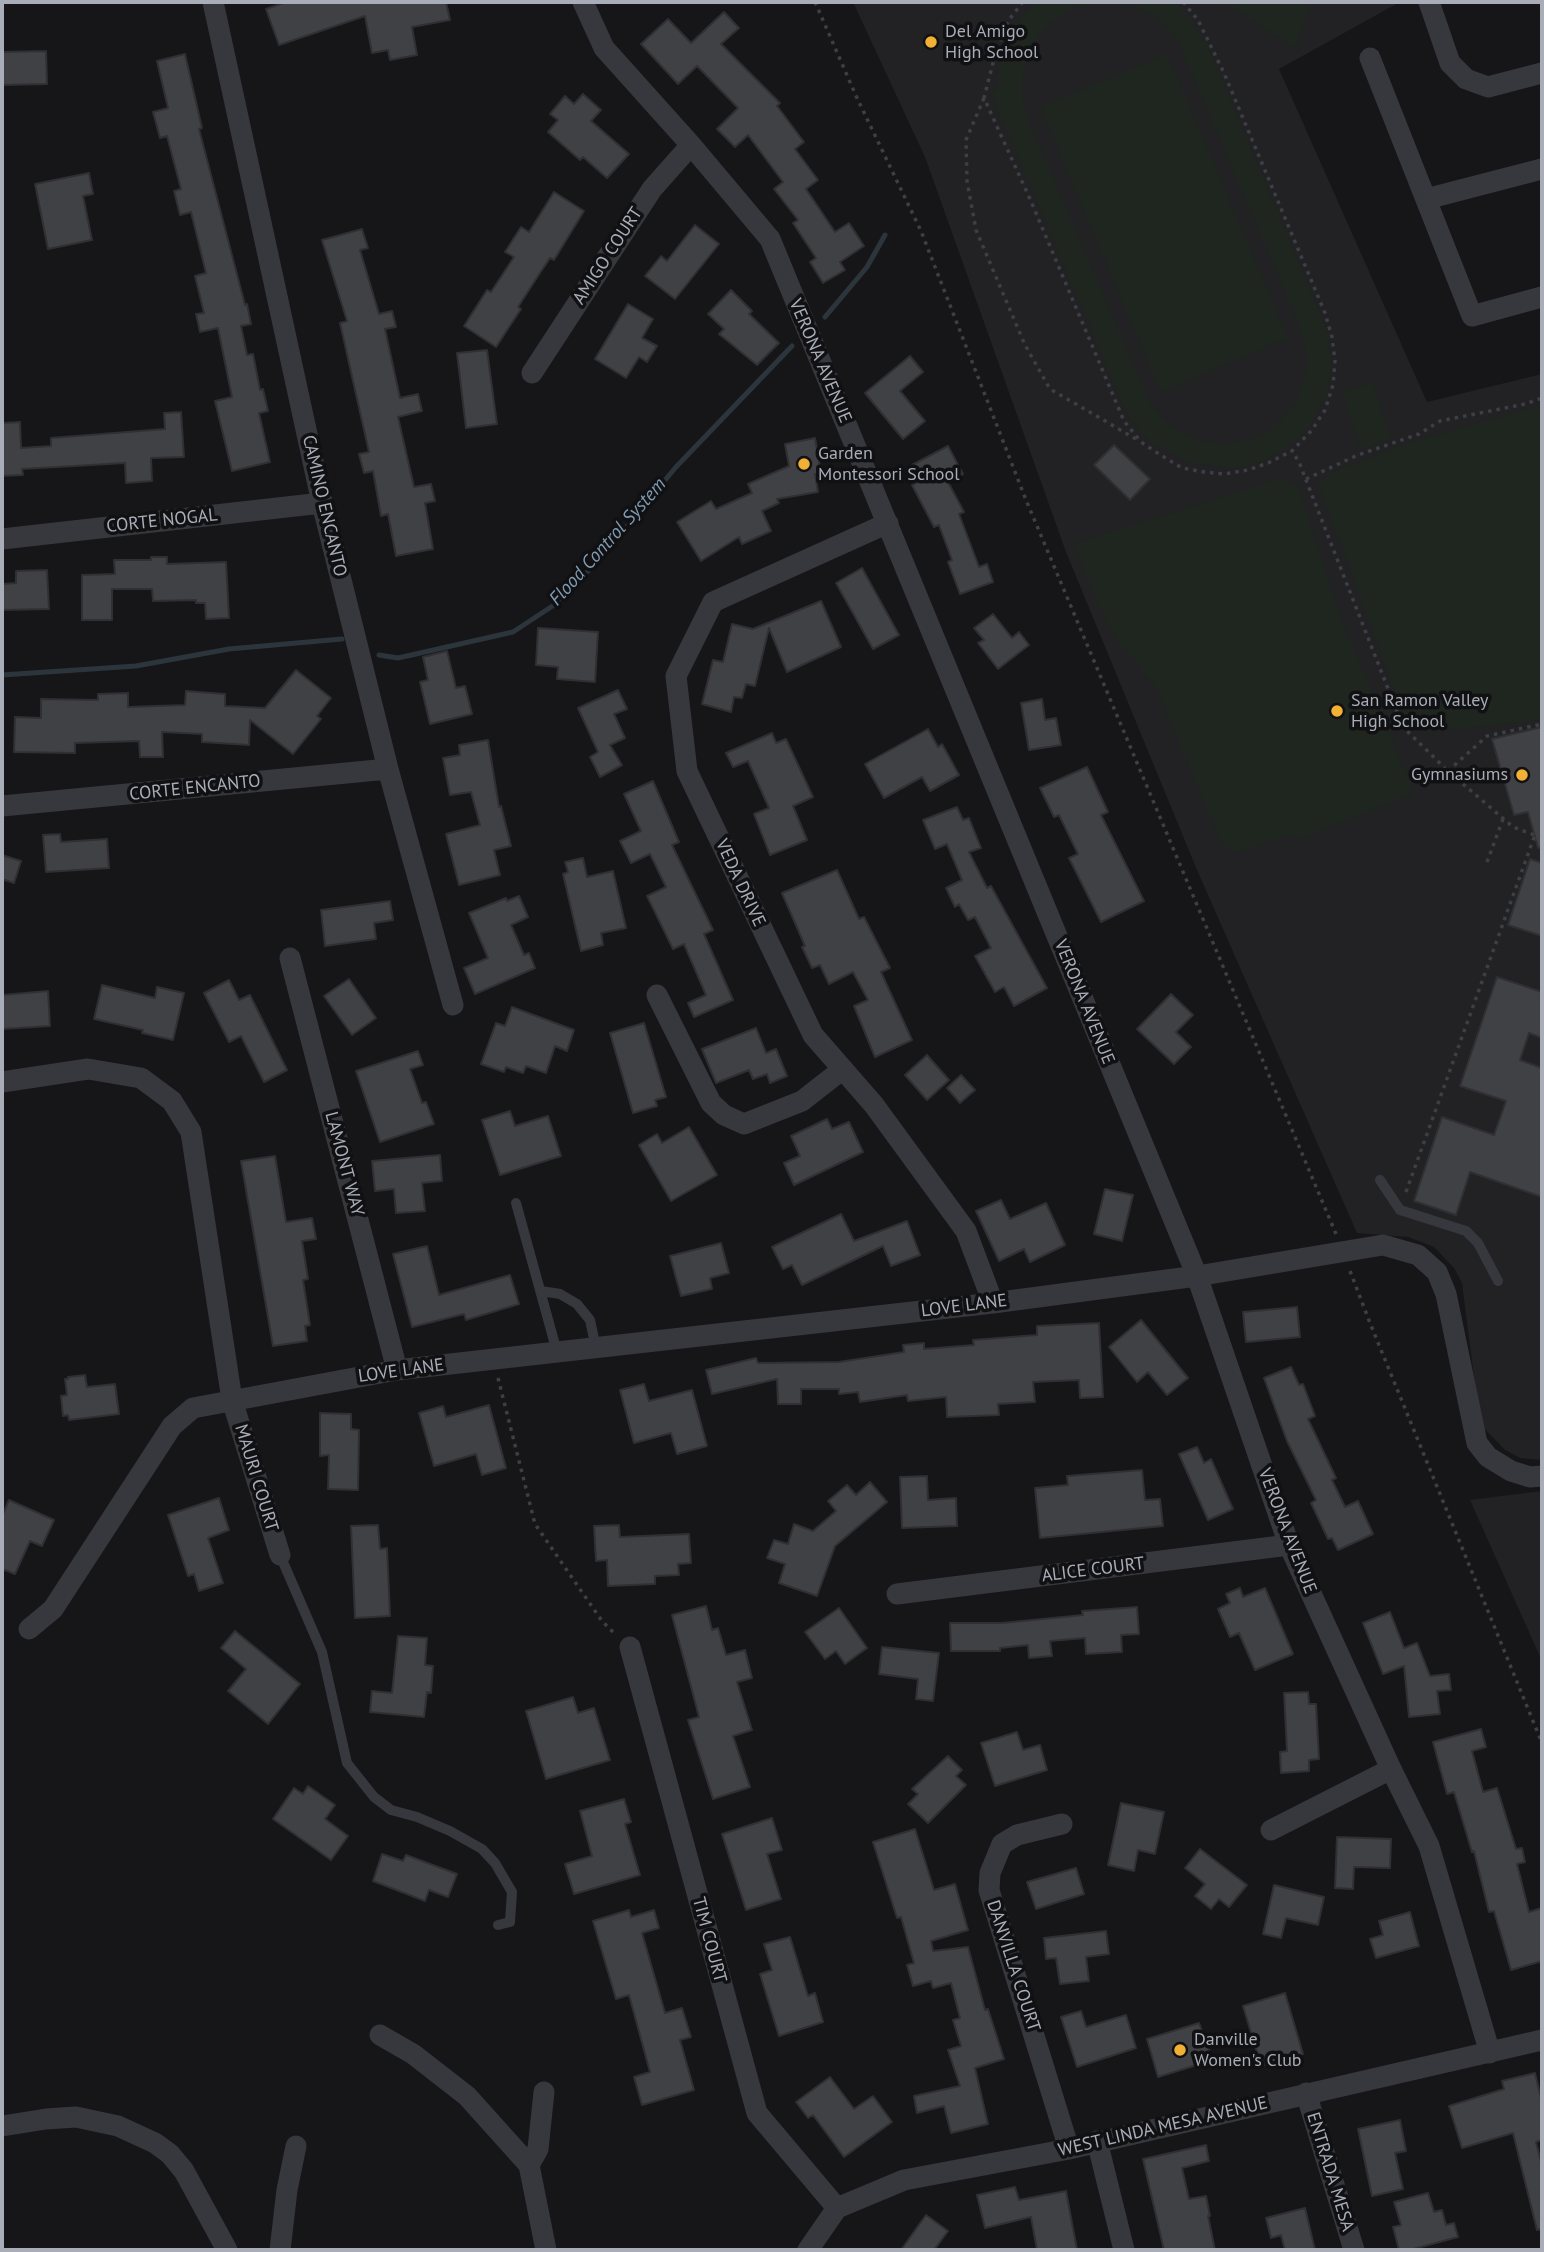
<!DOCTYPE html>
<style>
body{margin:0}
#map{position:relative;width:1544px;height:2252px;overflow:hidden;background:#161618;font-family:"PT Sans",sans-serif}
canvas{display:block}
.frame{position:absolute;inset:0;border:4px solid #a8adb8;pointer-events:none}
</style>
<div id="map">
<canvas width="1544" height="2252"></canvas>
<div class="frame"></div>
</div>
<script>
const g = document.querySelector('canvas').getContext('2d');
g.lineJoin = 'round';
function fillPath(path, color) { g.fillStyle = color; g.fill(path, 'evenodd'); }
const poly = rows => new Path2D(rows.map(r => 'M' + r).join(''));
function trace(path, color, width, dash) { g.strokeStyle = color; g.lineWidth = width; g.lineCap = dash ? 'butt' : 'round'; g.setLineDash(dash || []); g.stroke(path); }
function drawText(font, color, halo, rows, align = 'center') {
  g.font = font + ' "PT Sans",sans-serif'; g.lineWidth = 7; g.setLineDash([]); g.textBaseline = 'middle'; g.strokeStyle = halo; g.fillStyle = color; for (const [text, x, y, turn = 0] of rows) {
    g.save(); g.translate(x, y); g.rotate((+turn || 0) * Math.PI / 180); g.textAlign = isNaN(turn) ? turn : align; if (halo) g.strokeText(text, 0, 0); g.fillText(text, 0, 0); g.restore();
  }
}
fillPath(poly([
 [853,2,1400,2,1279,69,1427,402,1542,374,1542,1460,1520,1458,1505,1450,1480,1424,1462,1283,1454,1268,1434,1247,1408,1237,1357,1233,1197,870,1066,552,925,157],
 [1542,1491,1542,1661,1470,1500]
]), '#222225');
fillPath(poly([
 [1038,2,1175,2,1188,15,1207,44,1329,335,1331,373,1327,392,1319,409,1310,425,1297,439,1282,451,1265,460,1247,466,1228,468,1191,463,1157,446,1143,434,1131,419,1122,402,991,93,997,90,1000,62,1013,30,1022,16],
 [1099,2,1125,4,1150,14,1161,21,1178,41,1300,327,1307,355,1307,370,1298,398,1280,422,1256,438,1227,444,1198,440,1171,427,1151,406,1028,119,1024,107,1022,80,1024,67,1034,42,1041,32,1061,15,1073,8],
 [1222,2,1313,2,1294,48,1248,16],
 [1167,54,1288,338,1161,392,1040,107],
 [1373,382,1391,439,1361,449,1342,392],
 [1542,405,1542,720,1427,732,1406,722,1318,482,1333,472,1412,442],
 [1282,478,1298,487,1336,605,1414,793,1295,841,1292,834,1236,853,1221,844,1156,686,1117,640,1101,610,1074,544]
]), '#1e261f');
trace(poly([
 [825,317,867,267,885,235],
 [379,655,398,658,513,632,554,605,597,562,676,467,792,346],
 [2,675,136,666,229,649,342,639]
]), '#2c353c', 5);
const building = poly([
 [286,2,446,2,450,20,412,27,417,55,390,60,388,50,372,53,365,16,279,45,266,9,286,2],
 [724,12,739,28,721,44,780,103,777,106,804,142,795,149,818,180,806,189,835,232,849,223,864,246,840,262,845,270,823,283,810,262,816,258,793,223,798,220,774,189,783,182,748,135,735,147,717,129,738,108,697,66,678,84,641,44,668,19,691,43,724,12],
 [46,51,47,84,2,85,2,52,46,51],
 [185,54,202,128,199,129,245,305,247,304,251,324,241,326,247,355,253,354,260,390,263,389,268,411,259,413,270,462,232,471,215,401,232,397,218,328,200,332,196,314,204,313,195,276,206,273,191,212,180,215,174,191,181,189,167,136,160,138,153,112,168,108,157,61,185,54],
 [583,94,601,110,591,121,629,154,607,178,583,157,580,160,548,132,558,120,550,114,565,96,574,104,583,94],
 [89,173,93,194,83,196,92,240,48,249,35,184,89,173],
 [554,192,584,211,554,260,550,258,540,273,518,307,521,309,496,347,464,326,487,290,491,292,514,257,505,252,521,227,529,232,554,192],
 [695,225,719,244,675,299,645,276,661,256,667,261,695,225],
 [362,229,368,248,360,250,379,314,392,311,396,327,385,329,400,398,418,394,422,411,398,417,414,487,431,484,435,501,425,503,433,549,396,556,388,514,381,516,373,471,364,473,359,454,369,452,340,323,347,321,322,240,362,229],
 [731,290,752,311,749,314,779,343,757,365,719,334,724,329,708,314,731,290],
 [628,304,653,319,642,338,657,346,647,362,639,357,626,378,595,359,628,304],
 [487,350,497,424,466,428,457,353,487,350],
 [910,356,923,372,900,391,925,421,903,439,865,393,910,356],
 [181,412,184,457,151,458,152,481,126,483,125,463,22,469,23,475,2,476,2,423,20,422,21,448,51,446,51,438,165,429,164,413,181,412],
 [815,438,821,473,815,474,818,492,777,499,779,503,762,511,771,531,742,544,739,537,701,561,677,522,711,501,716,509,752,493,748,484,789,466,785,444,815,438],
 [1114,445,1150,479,1130,500,1094,465,1114,445],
 [948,446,963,474,948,482,964,512,959,514,979,567,987,564,993,582,960,594,948,562,952,560,939,525,934,527,912,485,920,481,912,465,948,446],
 [151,557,167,557,167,564,226,562,229,618,206,619,205,603,196,603,196,600,153,601,152,589,112,589,112,620,82,620,82,575,115,574,114,560,151,560,151,557],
 [862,568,899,635,873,649,836,583,862,568],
 [47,570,49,609,2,610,2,584,16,583,16,571,47,570],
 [821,601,841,647,787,672,769,628,755,686,746,684,742,698,734,697,731,712,702,704,713,660,723,662,732,624,753,629,821,601],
 [993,614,1012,638,1019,632,1029,645,998,669,978,643,984,640,974,628,993,614],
 [538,628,598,632,595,682,557,679,558,667,536,665,538,628],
 [447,651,456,688,465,686,472,714,430,724,420,682,428,680,423,657,447,651],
 [296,670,331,698,317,716,321,719,293,754,250,720,249,745,202,742,202,734,162,732,163,757,140,757,139,741,75,743,75,753,14,752,15,717,41,718,41,699,98,700,98,694,128,693,128,707,185,705,186,691,225,694,225,706,265,708,296,670],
 [618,690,627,709,614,714,625,738,610,745,622,765,600,777,590,757,598,752,578,708,618,690],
 [1042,699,1045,720,1056,718,1061,745,1029,750,1021,703,1042,699],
 [1542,727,1542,847,1538,848,1528,812,1514,815,1492,739,1542,727],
 [928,729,938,747,942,744,959,775,930,791,922,777,884,798,865,764,928,729],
 [772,733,776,743,786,739,813,797,793,806,807,840,770,855,754,814,769,808,748,761,733,767,726,753,772,733],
 [488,740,499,807,501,806,511,846,494,850,500,875,459,885,446,834,480,825,471,792,450,795,443,758,460,755,459,745,488,740],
 [1087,767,1108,812,1101,815,1144,901,1101,922,1069,858,1078,854,1059,815,1054,817,1040,788,1087,767],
 [653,781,679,842,672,845,713,930,704,934,733,1000,694,1017,688,1003,706,995,684,944,673,949,647,896,666,887,650,854,631,863,620,841,641,831,624,794,653,781],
 [957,807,963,820,969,818,981,848,969,852,987,888,991,886,1047,988,1014,1006,1004,987,995,992,975,956,991,948,975,917,968,920,959,904,955,907,946,888,962,880,947,844,935,849,923,820,957,807],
 [60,834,61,842,107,839,109,868,46,872,43,835,60,834],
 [2,855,21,861,14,883,2,879,2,855],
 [583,858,587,877,613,871,626,928,601,933,603,945,581,951,563,874,568,872,565,862,583,858],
 [1530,859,1542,863,1542,936,1508,925,1530,859],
 [837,870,859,919,864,917,890,968,881,972,912,1040,875,1057,854,1006,868,1000,853,972,829,984,820,965,812,968,802,947,805,946,782,893,837,870],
 [519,896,528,917,511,925,524,955,529,953,535,968,475,994,464,968,488,958,469,913,506,898,507,901,519,896],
 [390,901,393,920,374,923,376,939,325,946,321,910,390,901],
 [1497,977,1542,992,1542,1038,1529,1033,1520,1060,1542,1068,1542,1197,1470,1172,1456,1215,1414,1201,1442,1117,1494,1135,1506,1101,1460,1086,1497,977],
 [349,979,376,1018,352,1035,324,996,349,979],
 [229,980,239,1000,250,995,287,1070,264,1082,241,1036,229,1042,204,993,229,980],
 [102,985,155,998,157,987,184,993,173,1040,142,1033,143,1030,94,1019,102,985],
 [48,991,50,1026,2,1029,2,995,48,991],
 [1171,994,1193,1015,1176,1032,1191,1047,1174,1064,1137,1029,1171,994],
 [512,1007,574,1030,567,1051,555,1046,546,1073,526,1066,523,1073,506,1067,504,1072,481,1064,496,1023,505,1026,512,1007],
 [644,1023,666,1097,655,1100,657,1106,633,1113,610,1033,644,1023],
 [756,1028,766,1053,776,1049,787,1076,770,1083,767,1074,753,1079,749,1070,716,1083,702,1049,756,1028],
 [418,1051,423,1065,410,1069,422,1103,426,1102,434,1124,380,1142,356,1071,418,1051],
 [927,1055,949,1080,927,1100,905,1075,927,1055],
 [961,1075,975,1090,960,1103,947,1088,961,1075],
 [510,1111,515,1126,548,1116,561,1156,500,1175,482,1120,510,1111],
 [827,1119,832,1129,849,1122,863,1152,794,1185,784,1163,800,1156,791,1136,827,1119],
 [689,1127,717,1175,671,1201,639,1145,657,1134,662,1143,689,1127],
 [440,1155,442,1181,422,1183,425,1211,396,1213,394,1189,375,1191,372,1161,440,1155],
 [275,1156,286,1222,312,1218,316,1239,302,1241,308,1279,303,1280,310,1325,305,1326,307,1341,273,1346,241,1161,275,1156],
 [1105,1189,1133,1195,1122,1241,1094,1234,1105,1189],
 [1001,1200,1010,1219,1046,1203,1065,1245,1030,1262,1024,1249,999,1261,976,1211,1001,1200],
 [841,1214,854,1241,907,1221,920,1255,891,1266,883,1246,802,1285,792,1265,783,1269,772,1247,841,1214],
 [721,1243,729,1273,710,1278,712,1289,681,1296,670,1256,721,1243],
 [427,1246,439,1295,510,1275,519,1304,466,1320,464,1314,412,1327,393,1254,427,1246],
 [1297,1307,1300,1337,1246,1342,1243,1312,1297,1307],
 [1141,1320,1188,1378,1167,1395,1148,1372,1137,1382,1109,1347,1141,1320],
 [1099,1323,1103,1397,1080,1398,1079,1380,1033,1382,1035,1402,998,1404,999,1415,947,1417,946,1397,908,1401,907,1395,860,1402,858,1392,839,1394,839,1389,801,1389,801,1404,778,1404,777,1379,712,1394,706,1370,756,1358,758,1363,839,1362,904,1352,903,1345,924,1343,924,1349,974,1345,973,1340,1037,1335,1037,1326,1099,1323],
 [1291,1367,1299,1385,1303,1384,1315,1416,1308,1419,1336,1478,1332,1480,1345,1507,1358,1501,1373,1534,1338,1550,1332,1538,1328,1539,1311,1503,1316,1500,1287,1441,1264,1378,1291,1367],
 [85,1375,87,1387,115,1384,119,1414,69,1420,68,1415,63,1416,61,1396,67,1395,65,1379,68,1379,68,1377,85,1375],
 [644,1384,649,1401,692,1390,707,1446,677,1454,671,1433,634,1443,620,1390,644,1384],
 [489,1405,506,1468,482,1475,476,1454,434,1466,419,1413,443,1406,446,1417,489,1405],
 [320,1413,351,1414,351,1429,359,1430,358,1490,328,1489,329,1455,320,1456,320,1413],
 [1197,1447,1204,1463,1211,1459,1233,1509,1208,1520,1179,1454,1197,1447],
 [1142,1470,1145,1500,1160,1499,1163,1526,1040,1538,1035,1488,1068,1485,1067,1476,1142,1470],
 [927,1476,928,1500,956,1498,957,1526,902,1528,900,1477,927,1476],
 [870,1482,887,1502,835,1546,817,1596,779,1583,785,1564,767,1558,774,1540,788,1544,794,1524,813,1531,836,1511,828,1501,847,1485,856,1495,870,1482],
 [219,1498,229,1530,208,1538,223,1583,199,1591,194,1574,188,1576,168,1515,219,1498],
 [9,1500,54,1520,42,1546,30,1541,15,1574,2,1569,2,1516,9,1500],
 [378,1525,380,1549,387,1548,390,1616,355,1618,351,1526,378,1525],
 [619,1525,620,1537,689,1534,691,1563,678,1564,679,1575,655,1576,655,1584,608,1586,607,1560,596,1561,594,1526,619,1525],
 [1240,1588,1243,1597,1265,1588,1293,1654,1255,1670,1239,1633,1230,1637,1218,1609,1230,1603,1226,1594,1240,1588],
 [706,1606,712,1630,718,1628,726,1655,745,1650,752,1678,737,1682,752,1730,733,1736,750,1787,713,1799,688,1720,699,1717,672,1615,706,1606],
 [1137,1607,1139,1634,1121,1635,1122,1652,1086,1654,1085,1638,1050,1641,1052,1656,1029,1658,1028,1645,1000,1648,1000,1651,951,1651,950,1623,1002,1623,1083,1615,1082,1611,1137,1607],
 [839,1608,867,1648,845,1664,836,1651,825,1659,805,1632,839,1608],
 [1390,1612,1404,1648,1417,1643,1430,1676,1449,1674,1451,1690,1437,1691,1440,1714,1409,1717,1404,1666,1383,1674,1363,1623,1390,1612],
 [235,1631,300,1684,268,1724,228,1691,246,1669,221,1648,235,1631],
 [398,1636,427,1638,425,1665,433,1666,431,1693,427,1692,424,1717,370,1712,372,1691,392,1693,398,1636],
 [882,1647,939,1653,933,1701,916,1699,918,1679,879,1674,882,1647],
 [1308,1692,1309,1704,1316,1704,1319,1759,1309,1760,1309,1771,1281,1773,1280,1752,1287,1751,1284,1693,1308,1692],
 [573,1697,578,1713,594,1708,610,1760,546,1779,526,1711,573,1697],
 [1481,1729,1486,1747,1472,1751,1483,1792,1497,1788,1516,1849,1522,1848,1525,1862,1517,1864,1529,1912,1542,1908,1542,1961,1511,1970,1494,1911,1489,1912,1474,1851,1472,1852,1454,1792,1447,1794,1433,1742,1481,1729],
 [1017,1732,1023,1750,1040,1745,1047,1770,995,1786,981,1743,1017,1732],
 [948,1756,962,1770,956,1776,966,1785,928,1823,908,1804,918,1794,912,1789,948,1756],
 [308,1786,335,1805,325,1819,348,1836,331,1860,273,1819,294,1788,303,1794,308,1786],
 [624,1799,631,1822,625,1824,640,1875,574,1894,565,1864,592,1856,580,1811,624,1799],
 [1121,1803,1164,1812,1155,1854,1138,1850,1134,1871,1108,1865,1121,1803],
 [772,1818,782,1850,767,1854,781,1899,746,1910,722,1834,772,1818],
 [915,1829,934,1890,955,1884,968,1930,931,1941,933,1951,968,1947,985,2010,988,2009,1004,2059,975,2068,988,2124,951,2133,944,2106,917,2113,914,2096,960,2086,948,2050,961,2046,953,2020,960,2018,951,1983,933,1988,931,1981,913,1986,907,1965,914,1963,901,1917,897,1918,873,1842,915,1829],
 [1337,1837,1391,1839,1390,1868,1354,1867,1353,1889,1335,1888,1337,1837],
 [1200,1849,1247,1885,1229,1907,1219,1899,1211,1909,1195,1896,1205,1884,1185,1868,1200,1849],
 [382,1854,403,1861,406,1855,457,1874,448,1897,429,1890,425,1901,373,1881,382,1854],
 [1076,1868,1084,1894,1036,1909,1027,1882,1076,1868],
 [1274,1885,1324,1897,1318,1925,1286,1918,1281,1938,1263,1934,1274,1885],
 [629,1910,631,1917,654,1910,659,1928,642,1933,665,2013,682,2008,691,2037,680,2040,694,2090,642,2105,634,2077,650,2072,629,1995,616,1999,593,1921,629,1910],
 [1410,1912,1419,1946,1376,1958,1370,1939,1383,1935,1379,1921,1410,1912],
 [1106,1931,1109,1954,1086,1957,1089,1981,1060,1984,1056,1958,1046,1959,1044,1938,1106,1931],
 [790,1937,808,1996,815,1993,823,2022,779,2036,760,1974,772,1970,764,1944,790,1937],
 [1285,1993,1303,2054,1261,2066,1243,2006,1285,1993],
 [1081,2011,1086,2027,1126,2015,1136,2048,1077,2067,1061,2017,1081,2011],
 [1199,2023,1213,2060,1158,2077,1147,2039,1199,2023],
 [1535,2073,1542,2102,1542,2140,1536,2142,1542,2166,1542,2229,1537,2230,1513,2133,1462,2148,1449,2106,1504,2089,1502,2081,1535,2073],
 [830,2077,854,2109,873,2096,892,2122,844,2157,813,2115,808,2118,796,2102,830,2077],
 [1400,2120,1406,2151,1395,2153,1403,2189,1372,2196,1358,2129,1400,2120],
 [1206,2145,1209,2161,1182,2168,1189,2199,1206,2196,1210,2216,1208,2216,1215,2250,1164,2250,1143,2159,1206,2145],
 [1015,2187,1019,2200,1066,2191,1077,2250,1037,2250,1031,2217,985,2228,977,2195,1015,2187],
 [1428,2193,1434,2212,1442,2210,1446,2225,1454,2223,1458,2237,1410,2250,1399,2250,1393,2227,1401,2225,1394,2202,1428,2193],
 [1305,2208,1315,2250,1285,2250,1281,2235,1271,2238,1266,2218,1305,2208],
 [926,2215,948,2231,934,2250,901,2250,926,2215]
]);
fillPath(building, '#404145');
trace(building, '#303034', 2);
trace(poly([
 [815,2,857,98,921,231,1026,500,1336,1234],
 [1023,2,1008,21,994,59,984,98,1030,199,1124,421,1141,442,1159,454,1182,468,1204,472,1224,474,1248,470,1268,463,1292,451],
 [1183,2,1198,20,1224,73,1325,313,1332,337,1335,361,1333,385,1325,410,1312,430,1292,451,1299,462,1403,727,1448,771,1513,827,1542,838],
 [984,98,966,140,967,181,976,230,1025,345,1050,389,1136,439],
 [1306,479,1358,455,1419,434,1440,421,1525,404,1542,398],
 [1448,771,1487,736,1542,724],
 [1487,862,1503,819],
 [1406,1192,1535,835],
 [1350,1271,1370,1323,1542,1743],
 [498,1378,535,1524,602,1621,615,1634]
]), '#3d3f44', 3.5, [3.5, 5]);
trace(poly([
 [1380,1180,1400,1210,1466,1231,1478,1243,1498,1281],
 [516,1203,557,1352],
 [541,1291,560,1294,577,1304,590,1320,596,1348],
 [280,1555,322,1652,347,1763,374,1797,391,1810,417,1817,450,1831,482,1849,495,1863,512,1892,510,1922,498,1925]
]), '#37383d', 10);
trace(poly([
 [213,2,322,503,388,769,453,1005],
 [583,2,604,48,691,145,770,239,1197,1276,1289,1545,1391,1769,1429,1846,1490,2053],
 [1429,2,1450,63,1466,79,1488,87,1542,73],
 [1370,58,1472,316,1542,297],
 [1426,199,1542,169],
 [532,373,652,189,691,145],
 [888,523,713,602,676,676,687,771,813,1035,874,1105,966,1231,993,1303],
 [2,539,322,503],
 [2,806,388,769],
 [290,958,397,1370],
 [657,995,711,1103,724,1115,744,1124,802,1101,843,1069],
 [2,1082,88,1069,141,1078,172,1101,191,1132,232,1400,280,1555],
 [897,1594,1289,1545],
 [29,1629,53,1609,172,1426,193,1408,397,1370,993,1303,1197,1276,1383,1245,1418,1255,1437,1272,1446,1294,1477,1443,1488,1457,1511,1471,1530,1477,1542,1476],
 [630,1647,757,2113,837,2208],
 [1062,1824,1017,1835,1002,1844,990,1873,989,1890,1069,2149],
 [1271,1830,1391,1769],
 [380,2035,413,2054,467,2096,529,2165,546,2250],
 [1306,2093,1354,2250],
 [2,2126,46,2119,76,2117,118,2126,155,2143,170,2154,184,2171,227,2250],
 [1097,2141,1124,2250],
 [529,2165,538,2149,544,2092],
 [280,2250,287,2190,296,2146],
 [808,2250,837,2208,904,2180,1069,2149,1542,2040]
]), '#37383d', 21);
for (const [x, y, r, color] of [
 [931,42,7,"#f2b134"],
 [804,464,7,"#f2b134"],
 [1337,711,7,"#f2b134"],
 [1522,775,7,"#f2b134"],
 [1180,2050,7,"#f2b134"]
]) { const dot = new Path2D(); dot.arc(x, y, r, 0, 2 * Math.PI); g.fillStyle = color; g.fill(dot); trace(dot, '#111113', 2.5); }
drawText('18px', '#a8adb8', '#111113', [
 ["Del Amigo",945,32],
 ["High School",945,53],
 ["Garden",818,454],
 ["Montessori School",818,475],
 ["San Ramon Valley",1351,701],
 ["High School",1351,722],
 ["Gymnasiums",1508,775,"right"],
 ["Danville",1194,2040],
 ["Women's Club",1194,2061]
], 'left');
drawText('18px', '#a8adb8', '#111113', [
 ["AMIGO COURT",608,256,-57],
 ["VERONA AVENUE",820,361,67],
 ["CAMINO ENCANTO",324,506,77],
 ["CORTE NOGAL",162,521,-6],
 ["CORTE ENCANTO",195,788,-6],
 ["VEDA DRIVE",740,883,65],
 ["VERONA AVENUE",1084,1002,68],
 ["LAMONT WAY",344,1164,75],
 ["LOVE LANE",964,1306,-7],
 ["LOVE LANE",401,1371,-8],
 ["MAURI COURT",256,1478,73],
 ["VERONA AVENUE",1287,1531,69],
 ["ALICE COURT",1093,1570,-7],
 ["TIM COURT",709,1940,75],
 ["DANVILLA COURT",1013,1966,72],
 ["WEST LINDA MESA AVENUE",1163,2127,-13],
 ["ENTRADA MESA",1330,2172,73]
]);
drawText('italic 19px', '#7f9bb3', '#111113', [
 ["Flood Control System",608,542,-48]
]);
</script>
